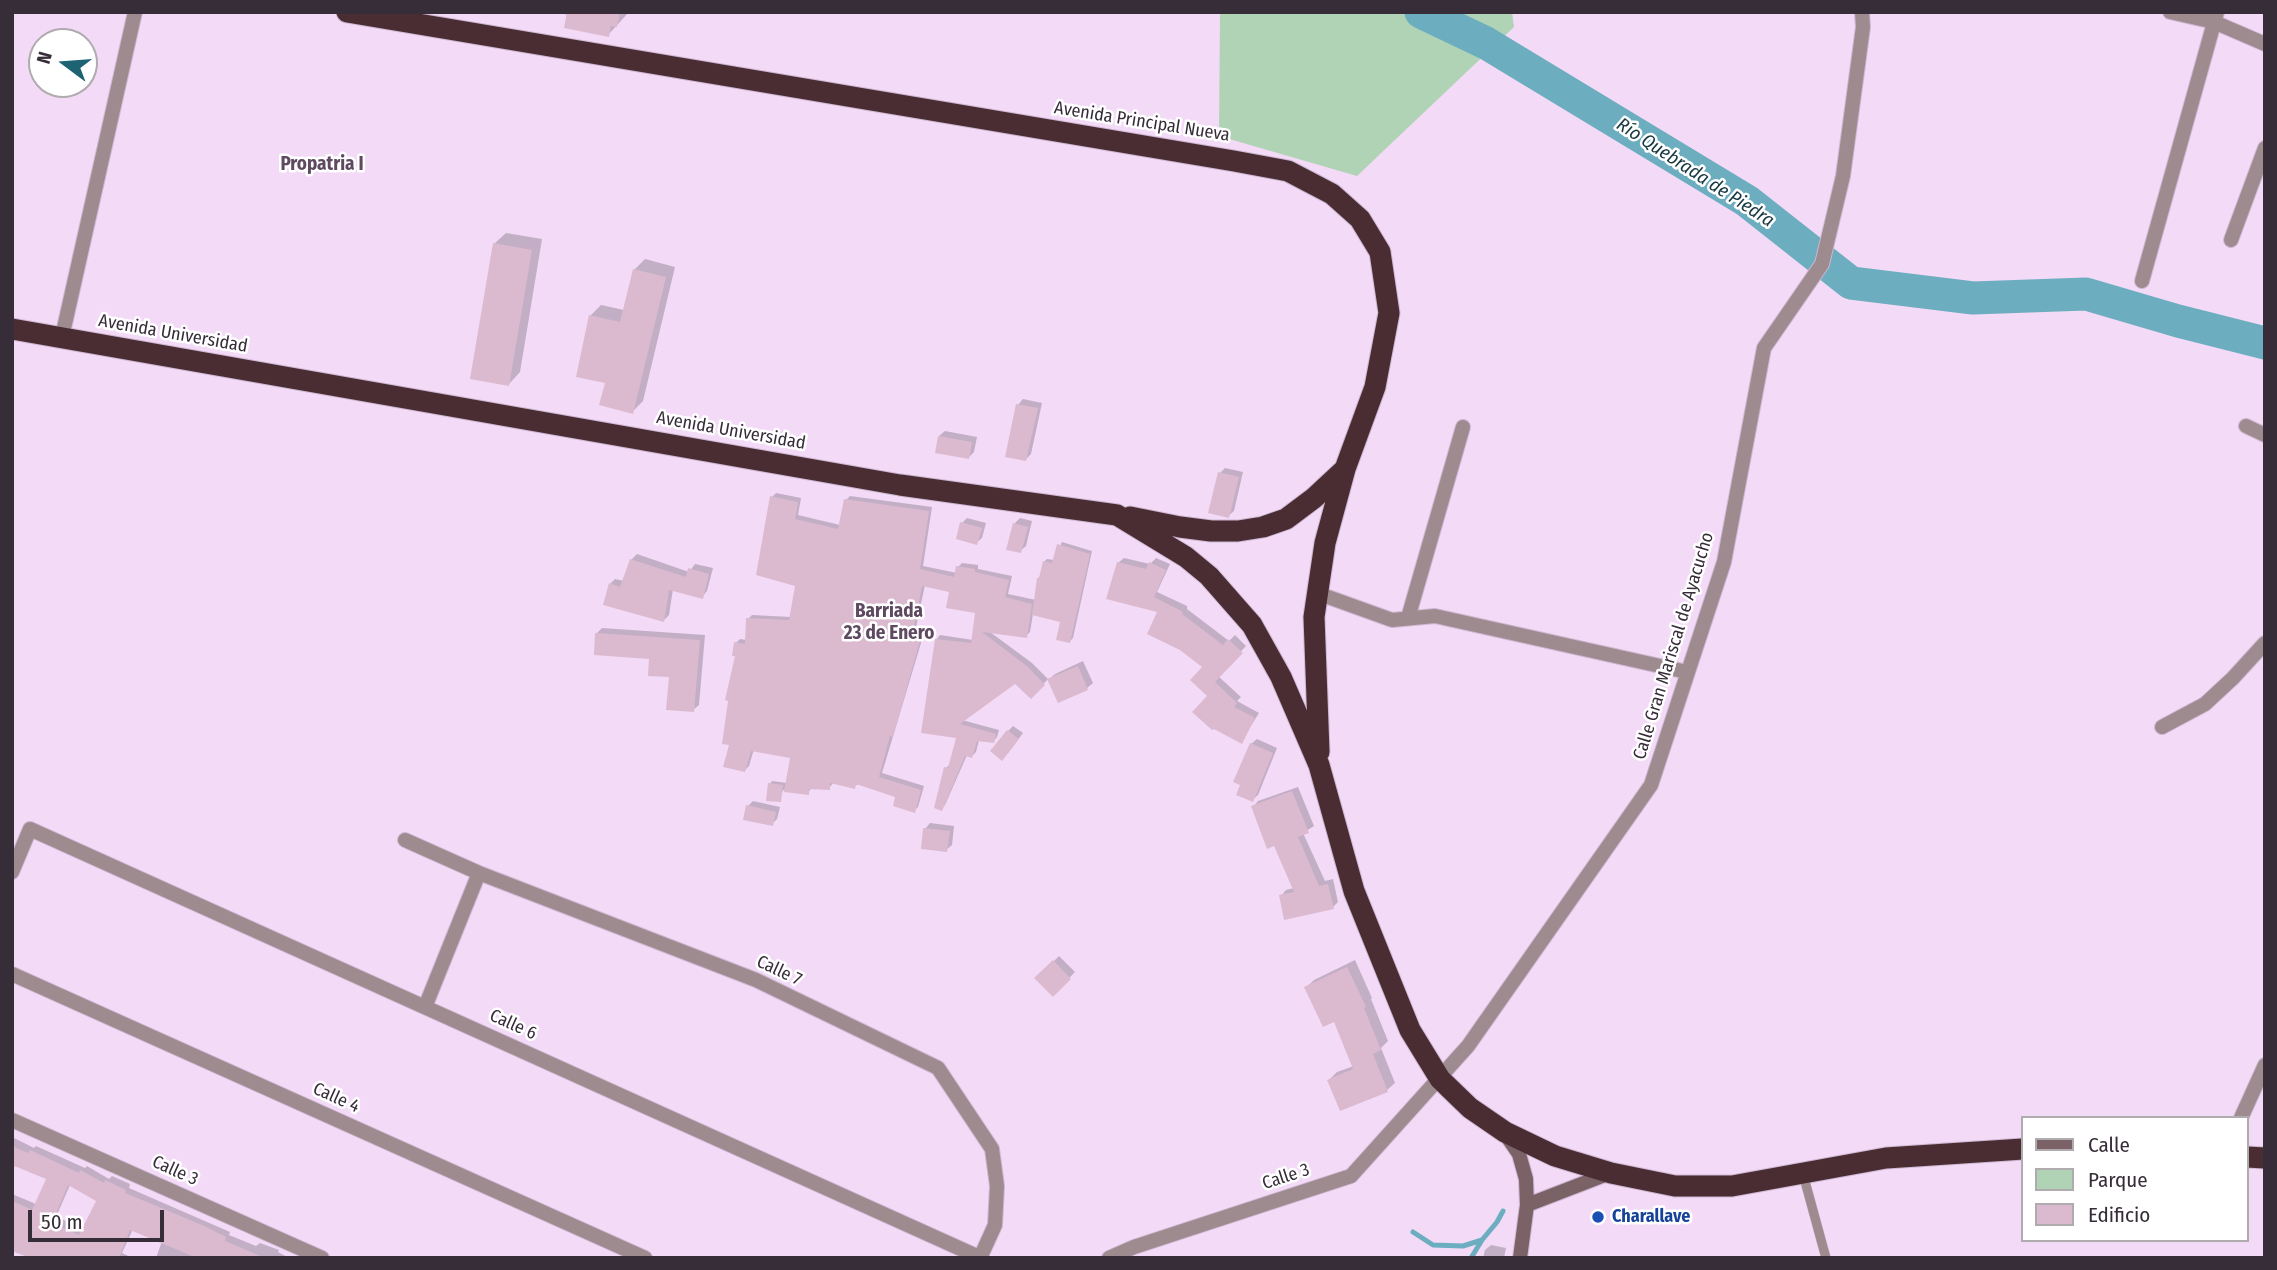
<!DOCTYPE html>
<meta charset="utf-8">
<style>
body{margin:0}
#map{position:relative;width:2277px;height:1270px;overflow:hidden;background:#f3daf7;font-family:"Fira Sans Condensed",sans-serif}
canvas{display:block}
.frame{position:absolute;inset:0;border:14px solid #362d38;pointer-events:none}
.legend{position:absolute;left:2021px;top:1116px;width:228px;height:126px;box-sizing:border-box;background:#fff;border:2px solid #afabaf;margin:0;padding:9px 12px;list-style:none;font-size:21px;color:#362d38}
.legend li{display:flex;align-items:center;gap:14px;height:35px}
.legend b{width:35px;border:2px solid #afabaf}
.north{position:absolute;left:28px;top:28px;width:70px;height:70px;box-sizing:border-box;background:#fff;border:2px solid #afabaf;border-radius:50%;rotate:286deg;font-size:19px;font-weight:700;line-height:28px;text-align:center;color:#362d38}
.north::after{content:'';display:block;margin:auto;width:24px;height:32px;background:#1d6374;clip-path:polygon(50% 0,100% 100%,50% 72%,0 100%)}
.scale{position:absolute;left:28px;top:1210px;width:136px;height:32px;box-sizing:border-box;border:4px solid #362d38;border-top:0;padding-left:9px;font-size:21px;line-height:24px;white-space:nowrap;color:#362d38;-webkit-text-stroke:5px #fff;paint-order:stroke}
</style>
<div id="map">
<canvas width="2277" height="1270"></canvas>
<div class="frame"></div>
<ul class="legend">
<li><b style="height:9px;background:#7a6267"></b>Calle</li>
<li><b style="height:19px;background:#b0d3b5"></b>Parque</li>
<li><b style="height:19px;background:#dbbacf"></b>Edificio</li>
</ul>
<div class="north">N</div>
<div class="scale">50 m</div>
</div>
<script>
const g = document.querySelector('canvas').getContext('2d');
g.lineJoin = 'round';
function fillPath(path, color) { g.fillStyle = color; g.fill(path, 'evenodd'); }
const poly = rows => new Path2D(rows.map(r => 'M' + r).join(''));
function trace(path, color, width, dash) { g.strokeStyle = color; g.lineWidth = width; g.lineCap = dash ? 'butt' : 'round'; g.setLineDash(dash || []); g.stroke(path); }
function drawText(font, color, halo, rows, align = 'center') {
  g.font = font + ' "Fira Sans Condensed",sans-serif'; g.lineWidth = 5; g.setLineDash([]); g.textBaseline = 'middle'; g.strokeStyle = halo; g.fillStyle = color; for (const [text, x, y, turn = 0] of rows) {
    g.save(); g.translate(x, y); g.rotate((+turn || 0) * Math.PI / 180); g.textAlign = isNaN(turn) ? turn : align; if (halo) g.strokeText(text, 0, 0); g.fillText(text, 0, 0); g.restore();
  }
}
fillPath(poly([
 [1220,12,1512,12,1514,27,1357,176,1219,136]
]), '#b0d3b5');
fillPath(poly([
 [555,12,629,12,608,35,568,15],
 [506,233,542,239,520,372,509,384,494,244],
 [645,259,675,267,643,401,632,412,607,381,590,316,601,305,624,310,634,270],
 [1023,399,1042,403,1031,454,1026,459,1018,405],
 [945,431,977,437,974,452,969,457,939,436],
 [1225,468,1243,472,1234,511,1228,516,1220,473],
 [776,493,801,498,798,515,840,525,846,500,850,496,932,507,923,566,957,573,958,567,962,563,978,565,978,569,1012,576,1008,594,1036,600,1038,578,1042,575,1044,562,1047,559,1054,560,1062,542,1092,551,1073,638,1070,641,1062,621,1033,614,1030,632,1026,636,990,632,1032,663,1048,679,1031,697,1016,682,962,720,999,730,997,737,993,742,979,740,976,752,972,756,967,755,945,805,941,809,946,768,950,764,958,736,936,640,940,635,973,640,977,611,951,591,925,585,915,632,924,633,882,773,924,786,918,807,914,811,898,796,859,783,854,787,834,782,829,788,812,787,808,793,783,790,780,801,770,784,772,781,787,783,792,757,754,749,749,766,745,770,732,743,737,655,736,643,740,639,747,640,748,619,752,615,791,617,797,584,772,497],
 [967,518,986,523,982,538,976,543,962,523],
 [1020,518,1032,521,1026,546,1020,551,1014,524],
 [637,554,689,572,695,564,713,568,707,591,702,597,673,589,669,615,664,620,610,584,615,579,624,581,631,560],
 [1124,558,1150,564,1156,558,1170,564,1157,592,1187,606,1187,609,1229,641,1235,635,1246,646,1218,676,1241,697,1237,701,1259,713,1241,742,1209,696,1204,667,1118,563],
 [602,628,705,635,699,705,693,710,671,675,650,657,597,633],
 [1083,661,1093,683,1087,688,1059,701,1049,679,1055,674],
 [1013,726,1023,733,1008,753,1008,731],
 [1257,739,1277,748,1258,795,1252,800,1251,744],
 [1298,787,1314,826,1303,833,1325,881,1333,879,1338,902,1333,907,1281,896,1286,890,1294,888,1275,844,1253,807,1258,801],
 [753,801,780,807,777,819,772,824,748,806],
 [930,823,954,826,952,845,946,850,925,829],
 [1059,956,1075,972,1053,995,1037,978],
 [1355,960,1372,998,1371,999,1388,1041,1381,1048,1395,1083,1387,1090,1329,1080,1337,1072,1354,1066,1334,1020,1306,988,1314,980],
 [12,1137,34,1148,36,1146,85,1168,87,1166,109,1179,112,1176,130,1184,129,1188,230,1232,229,1235,256,1246,260,1243,279,1250,278,1252,289,1258,156,1258,162,1241,133,1229,122,1253,133,1258,34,1258,12,1249,12,1194,36,1204,48,1178,16,1164,12,1171],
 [70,1185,98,1201,84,1228,56,1217],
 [1491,1245,1506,1248,1504,1258,1483,1258,1485,1250]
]), '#0003');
trace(poly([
 [1413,1232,1433,1245,1463,1246,1482,1240,1497,1222,1503,1211],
 [1471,1258,1482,1240]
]), '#6cadbf', 5);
trace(poly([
 [1421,12,1486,43,1747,201,1851,283,1973,298,2086,294,2178,321,2265,343]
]), '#6cadbf', 33);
fillPath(poly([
 [567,12,620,12,617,27,611,26,609,37,564,28],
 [493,243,532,250,509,386,470,379],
 [633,269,666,277,633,414,599,405,605,383,576,377,589,315,620,322],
 [1016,404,1038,408,1026,461,1005,457],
 [938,436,972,442,969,459,935,453],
 [1218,472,1239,477,1229,518,1208,513],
 [770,496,798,502,795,519,838,529,844,499,929,511,920,569,954,577,956,566,975,569,975,572,1009,580,1005,597,1032,604,1027,638,982,632,1028,667,1045,685,1031,699,1015,684,960,724,996,734,994,743,977,741,972,758,965,756,942,811,934,808,944,767,948,768,956,738,921,733,935,639,971,643,975,613,946,608,949,592,922,586,912,636,921,637,893,737,890,736,879,777,921,790,915,813,893,806,895,797,856,784,855,789,830,783,830,790,809,789,809,795,784,792,790,758,751,751,745,772,723,767,729,745,722,744,728,701,725,700,735,656,732,656,734,642,745,644,746,618,789,620,795,586,756,575],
 [960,522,982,528,977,545,956,539],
 [1013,523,1028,527,1021,553,1006,550],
 [1057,544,1090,554,1070,643,1056,640,1060,622,1032,615,1037,578,1039,578,1043,561,1052,563],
 [630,559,686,577,688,568,709,574,703,599,669,590,664,622,603,605,609,583,620,587],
 [1117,562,1146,569,1149,562,1166,570,1154,597,1183,612,1182,614,1223,645,1228,639,1243,653,1215,682,1237,703,1234,707,1255,718,1242,744,1214,729,1212,730,1192,712,1207,696,1190,680,1202,667,1180,650,1147,634,1157,612,1106,599],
 [595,633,700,640,694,712,666,710,669,677,648,676,649,659,594,655],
 [1078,666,1088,690,1058,703,1047,679],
 [1007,730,1019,739,1002,761,990,751],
 [1250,743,1273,753,1253,802,1236,795,1240,785,1233,782],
 [768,783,783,785,781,802,766,801],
 [1292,791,1309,833,1298,837,1319,886,1328,884,1334,909,1284,920,1279,895,1294,892,1274,846,1267,849,1251,806],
 [746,805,776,812,773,826,743,820],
 [923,828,950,831,947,852,921,849],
 [1053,960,1071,979,1053,997,1034,978],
 [1347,967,1366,1007,1364,1008,1381,1050,1373,1054,1388,1092,1340,1111,1327,1080,1353,1069,1334,1022,1323,1027,1304,987],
 [12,1146,28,1153,30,1150,79,1173,80,1170,104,1183,105,1180,126,1190,125,1193,202,1225,226,1237,225,1241,265,1258,197,1258,130,1230,119,1258,30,1258,12,1251,12,1201,32,1210,46,1179,12,1165],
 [68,1185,96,1201,79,1235,52,1223]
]), '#dbbacf');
const lane = poly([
 [1803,1174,1826,1258]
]);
const street = poly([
 [2170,12,2214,22,2265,44],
 [2231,240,2265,148],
 [2142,281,2217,12],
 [62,337,135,12],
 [2246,426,2265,435],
 [1317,593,1392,620,1435,616,1687,672],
 [1408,618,1463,427],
 [2162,727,2205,704,2233,678,2265,643],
 [405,840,479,873,756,980,938,1068,992,1149,997,1186,995,1225,980,1258],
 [12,872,30,829,981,1258],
 [12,974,645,1258],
 [425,1007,479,873],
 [2241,1118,2265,1065],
 [12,1120,322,1258],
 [1109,1258,1134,1247,1351,1176,1468,1046,1651,785,1724,562,1764,348,1822,264,1843,176,1863,27,1862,12]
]);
const secondary = poly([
 [1506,1135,1519,1154,1526,1179,1527,1205,1520,1258],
 [1527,1205,1610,1173]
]);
const highway = poly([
 [347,12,1234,161,1288,171,1332,194,1360,219,1380,252,1389,313,1375,387,1345,469,1325,543,1314,617,1319,752],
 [12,329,900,485,1117,515,1186,557,1209,576,1252,625,1281,677,1319,765,1354,891,1410,1030,1440,1079,1470,1108,1505,1132,1555,1156,1611,1173,1675,1186,1732,1186,1886,1158,2023,1149],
 [1130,517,1180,527,1211,531,1238,531,1263,527,1286,519,1314,498,1343,471],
 [2247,1157,2265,1158]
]);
trace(lane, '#cdb7d1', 10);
trace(street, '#cdb7d1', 16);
trace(secondary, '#cdb7d1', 16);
trace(highway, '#cdb7d1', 23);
trace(lane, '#9d8b8f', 9);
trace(street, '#9d8b8f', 14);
trace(secondary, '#7a6267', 14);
trace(highway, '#4a2c33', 21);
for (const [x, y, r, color] of [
 [1598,1217,7,"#1a4fb4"]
]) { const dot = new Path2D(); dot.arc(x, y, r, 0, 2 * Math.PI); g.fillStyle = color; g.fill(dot); trace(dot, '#fff', 2.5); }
drawText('18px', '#362d38', '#fff', [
 ["Avenida Principal Nueva",1142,122,9],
 ["Avenida Universidad",173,334,10],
 ["Avenida Universidad",731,431,10],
 ["Calle Gran Mariscal de Ayacucho",1674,646,-73],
 ["Calle 7",779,971,25],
 ["Calle 6",513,1025,24],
 ["Calle 4",336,1098,24],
 ["Calle 3",175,1171,24],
 ["Calle 3",1286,1177,-18]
]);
drawText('bold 18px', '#164399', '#fff', [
 ["Charallave",1612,1217]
], 'left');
drawText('bold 19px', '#5e4961', '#fff', [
 ["Propatria I",322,165],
 ["Barriada",889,612],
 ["23 de Enero",889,634]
]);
drawText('italic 19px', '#193941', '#fff', [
 ["Río Quebrada de Piedra",1695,173,33]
]);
</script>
